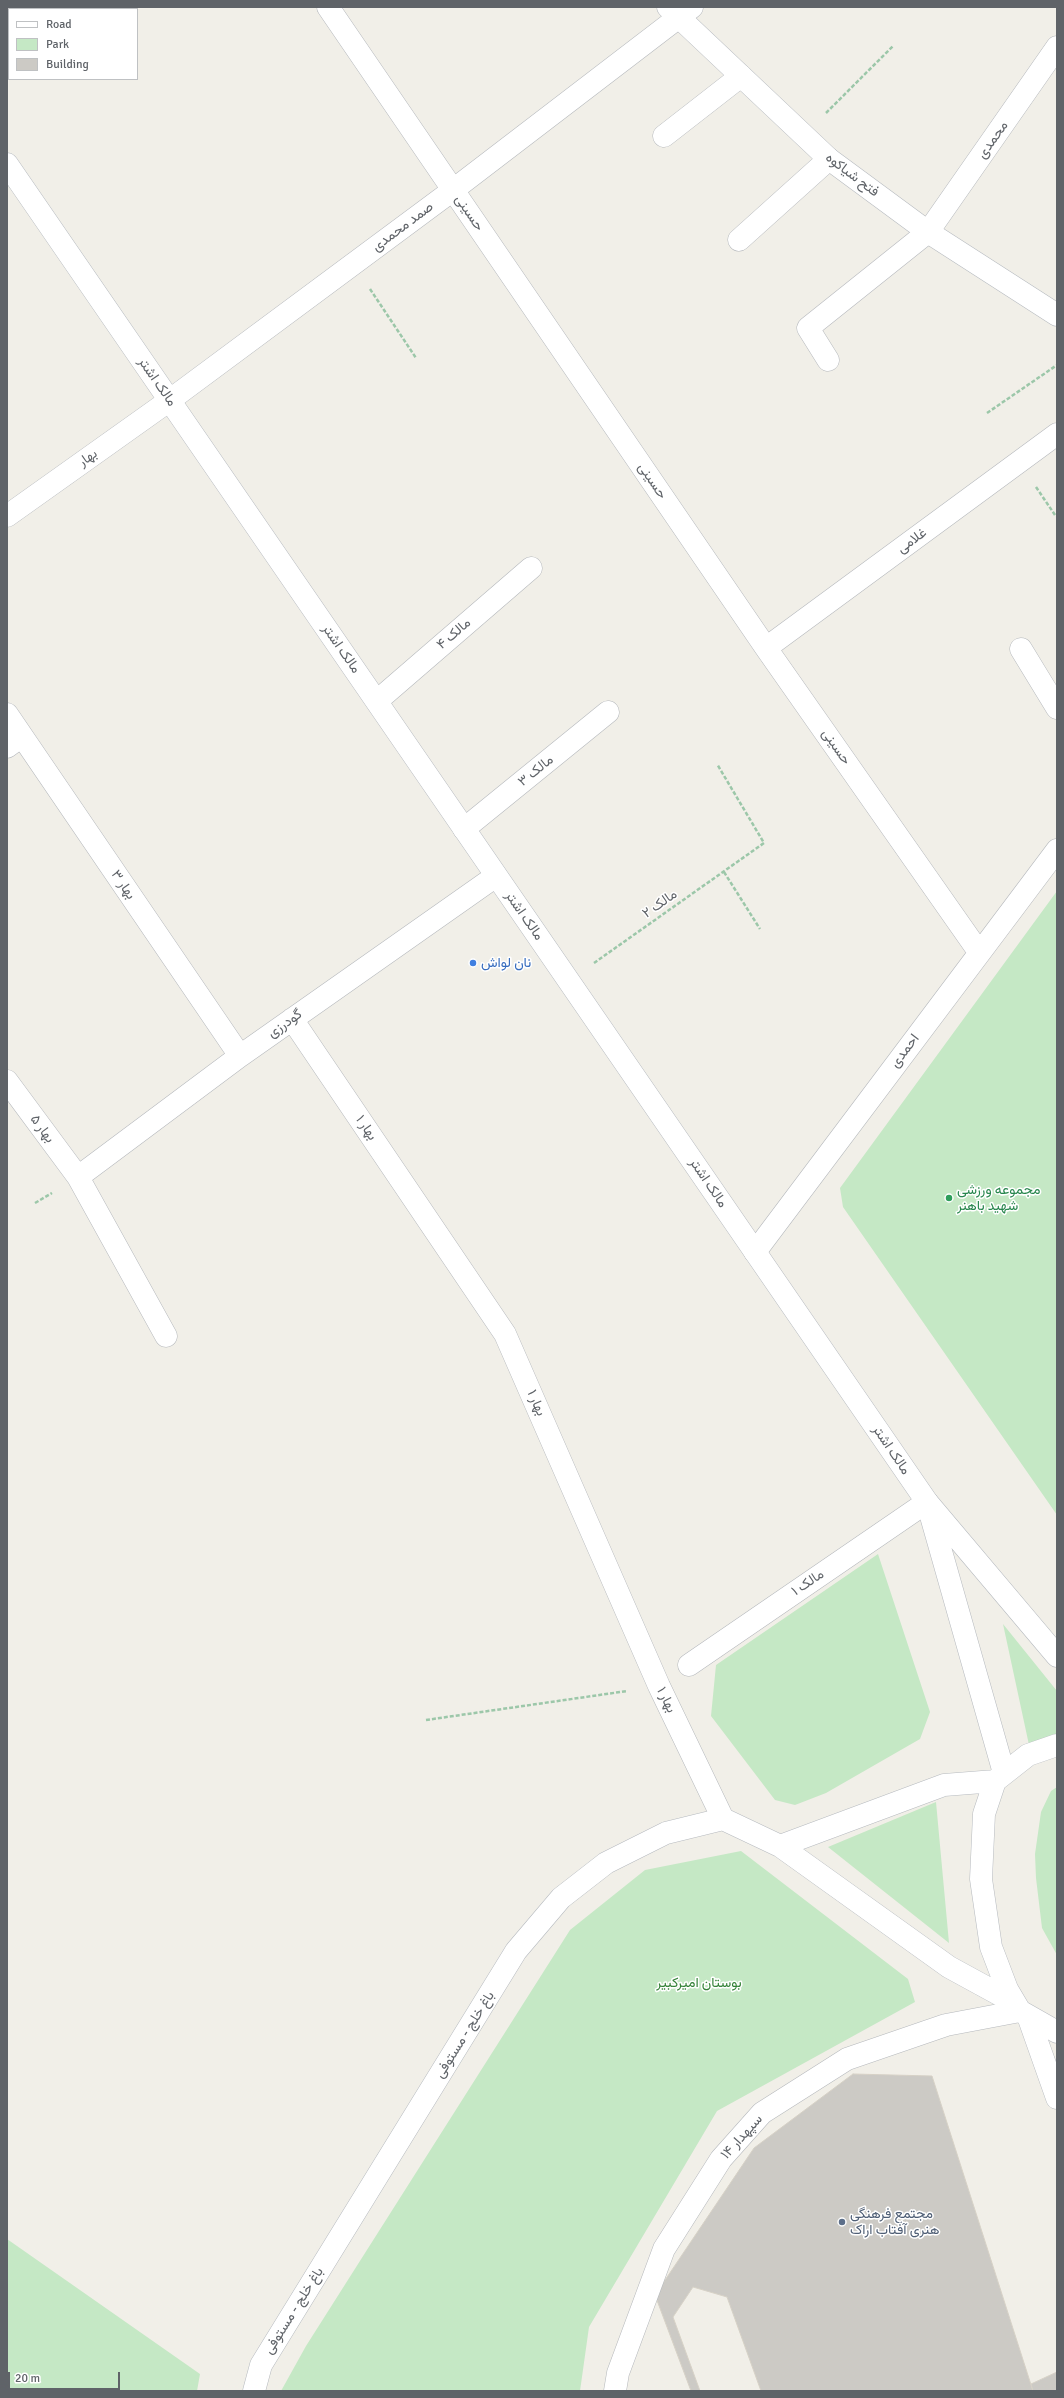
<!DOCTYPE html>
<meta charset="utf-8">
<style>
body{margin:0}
#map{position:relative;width:1064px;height:2398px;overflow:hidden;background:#f1efe8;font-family:Signika,sans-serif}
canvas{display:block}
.frame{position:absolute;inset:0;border:8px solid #5f6368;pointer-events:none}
.legend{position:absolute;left:8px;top:8px;width:130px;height:72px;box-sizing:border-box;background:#fff;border:1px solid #bfc1c3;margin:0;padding:5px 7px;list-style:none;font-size:12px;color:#5f6368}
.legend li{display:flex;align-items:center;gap:8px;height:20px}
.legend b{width:20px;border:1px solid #bfc1c3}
.scale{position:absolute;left:8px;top:2372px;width:112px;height:18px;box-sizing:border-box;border:2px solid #5f6368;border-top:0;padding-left:5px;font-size:12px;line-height:14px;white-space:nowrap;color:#5f6368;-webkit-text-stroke:3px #fff;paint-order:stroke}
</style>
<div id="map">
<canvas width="1064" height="2398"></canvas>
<div class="frame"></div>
<ul class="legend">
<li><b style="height:5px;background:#fff"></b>Road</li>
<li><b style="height:11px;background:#c5e8c5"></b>Park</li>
<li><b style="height:11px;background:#cccac5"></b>Building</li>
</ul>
<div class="scale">20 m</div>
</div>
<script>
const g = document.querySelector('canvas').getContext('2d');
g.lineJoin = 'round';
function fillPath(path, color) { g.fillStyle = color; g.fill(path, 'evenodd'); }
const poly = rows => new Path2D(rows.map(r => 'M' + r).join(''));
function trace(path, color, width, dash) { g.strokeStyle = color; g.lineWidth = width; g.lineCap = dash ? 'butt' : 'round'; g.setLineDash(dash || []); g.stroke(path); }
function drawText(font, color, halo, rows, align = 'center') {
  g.font = font + ' Signika,Vazirmatn,sans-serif'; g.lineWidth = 3; g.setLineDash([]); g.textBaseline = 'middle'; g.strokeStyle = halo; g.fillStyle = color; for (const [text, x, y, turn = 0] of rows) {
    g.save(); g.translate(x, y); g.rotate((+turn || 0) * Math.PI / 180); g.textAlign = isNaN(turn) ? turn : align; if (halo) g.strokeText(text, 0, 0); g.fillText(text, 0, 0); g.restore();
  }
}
fillPath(poly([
 [1057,891,1057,1515,843,1207,840,1188],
 [878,1554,930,1712,920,1739,826,1793,795,1805,775,1800,711,1716,716,1665],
 [1003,1624,1057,1691,1057,1734,1029,1745],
 [1057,1787,1057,1955,1042,1928,1036,1878,1035,1854,1041,1812,1051,1791],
 [936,1802,949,1943,828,1847],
 [741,1851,908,1979,915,2002,717,2111,589,2327,580,2391,281,2391,306,2346,570,1930,645,1870],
 [7,2239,200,2374,197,2391,7,2391]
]), '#c5e8c5');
const building = poly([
 [853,2074,932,2076,1033,2391,691,2391,655,2295,754,2148,853,2074],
 [693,2287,727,2297,761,2391,700,2391,673,2317,693,2287],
 [1057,2372,1057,2391,1033,2391,1031,2384,1057,2372]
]);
fillPath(building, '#cccac5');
trace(building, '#d6d1c6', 1);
const street = poly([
 [328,7,766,648,979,952],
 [664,136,741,76],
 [739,240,829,159],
 [828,360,808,328,928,232,1057,47],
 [7,516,170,400,453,190,692,7],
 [766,648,1057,434],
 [1021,649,1057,708],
 [377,701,531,568],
 [7,714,240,1056],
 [7,747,22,736],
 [464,829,608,712],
 [292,1019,505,1334,659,1686,723,1819],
 [7,1081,78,1177,166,1336],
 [78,1177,240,1056,496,876],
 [755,1252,1057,850],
 [689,1665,927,1502],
 [615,2391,618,2373,664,2249,721,2159,762,2113,847,2059,946,2025,1020,2011]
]);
const secondary = poly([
 [668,7,829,159,928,232,1057,315],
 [7,164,927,1502,1057,1656],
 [929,1509,1004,1773],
 [1057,1745,1028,1755,995,1781,984,1814,981,1879,991,1947,1007,1989,1020,2011,1057,2032],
 [780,1846,944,1785,995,1781],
 [1028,2016,1057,2098],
 [254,2391,261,2365,516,1951,561,1898,606,1863,666,1833,723,1819,780,1846,949,1967,1015,2003]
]);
trace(street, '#b5b8bc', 23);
trace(secondary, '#b6babf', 23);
trace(poly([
 [826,113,893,46],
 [370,289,416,358],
 [987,413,1057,365],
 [1036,487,1055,515],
 [724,872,760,929],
 [594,963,764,843,717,764],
 [35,1203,52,1193],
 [426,1720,627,1691]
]), '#9cc7a9', 2.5, [4, 2]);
trace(street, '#fff', 22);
trace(secondary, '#fff', 22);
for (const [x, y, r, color] of [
 [473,963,4,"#3f7fe0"],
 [949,1198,4,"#2e9e5b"],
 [842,2222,4,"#5c6f8a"]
]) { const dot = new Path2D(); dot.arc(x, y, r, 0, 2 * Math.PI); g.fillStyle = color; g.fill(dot); trace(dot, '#fff', 1.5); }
drawText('14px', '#5f6368', '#fff', [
 ["محمدی",993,140,-55],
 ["فتح شیاکوه",852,175,37],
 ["حسینی",469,213,56],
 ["صمد محمدی",403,227,-37],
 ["مالک اشتر",157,382,55],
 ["بهار",88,458,-35],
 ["حسینی",652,481,56],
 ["غلامی",912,541,-36],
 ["مالک ۴",454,634,-41],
 ["مالک اشتر",341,649,55],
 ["حسینی",836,747,55],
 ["مالک ۳",536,771,-39],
 ["بهار ۳",123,885,56],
 ["مالک ۲",660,904,-35],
 ["مالک اشتر",524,916,55],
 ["گودرزی",285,1024,-35],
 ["احمدی",905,1051,-53],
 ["بهار ۱",366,1128,56],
 ["بهار ۵",42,1129,54],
 ["مالک اشتر",708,1183,56],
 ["بهار ۱",536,1403,66],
 ["مالک اشتر",891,1450,56],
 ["مالک ۱",808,1583,-34],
 ["بهار ۱",666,1700,64],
 ["باغ خلج - مستوفی",465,2035,-58],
 ["سپهدار ۱۴",742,2137,-48],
 ["باغ خلج - مستوفی",294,2311,-58]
]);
drawText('14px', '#366cbe', '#fff', [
 ["نان لواش",481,963]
], 'left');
drawText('14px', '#27864d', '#fff', [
 ["مجموعه ورزشی",957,1190],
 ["شهید باهنر",957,1206]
], 'left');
drawText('14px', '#348238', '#fff', [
 ["بوستان امیرکبیر",699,1983]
]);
drawText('14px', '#4e5e75', '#fff', [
 ["مجتمع فرهنگی",850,2214],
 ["هنری آفتاب اراک",850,2230]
], 'left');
</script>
